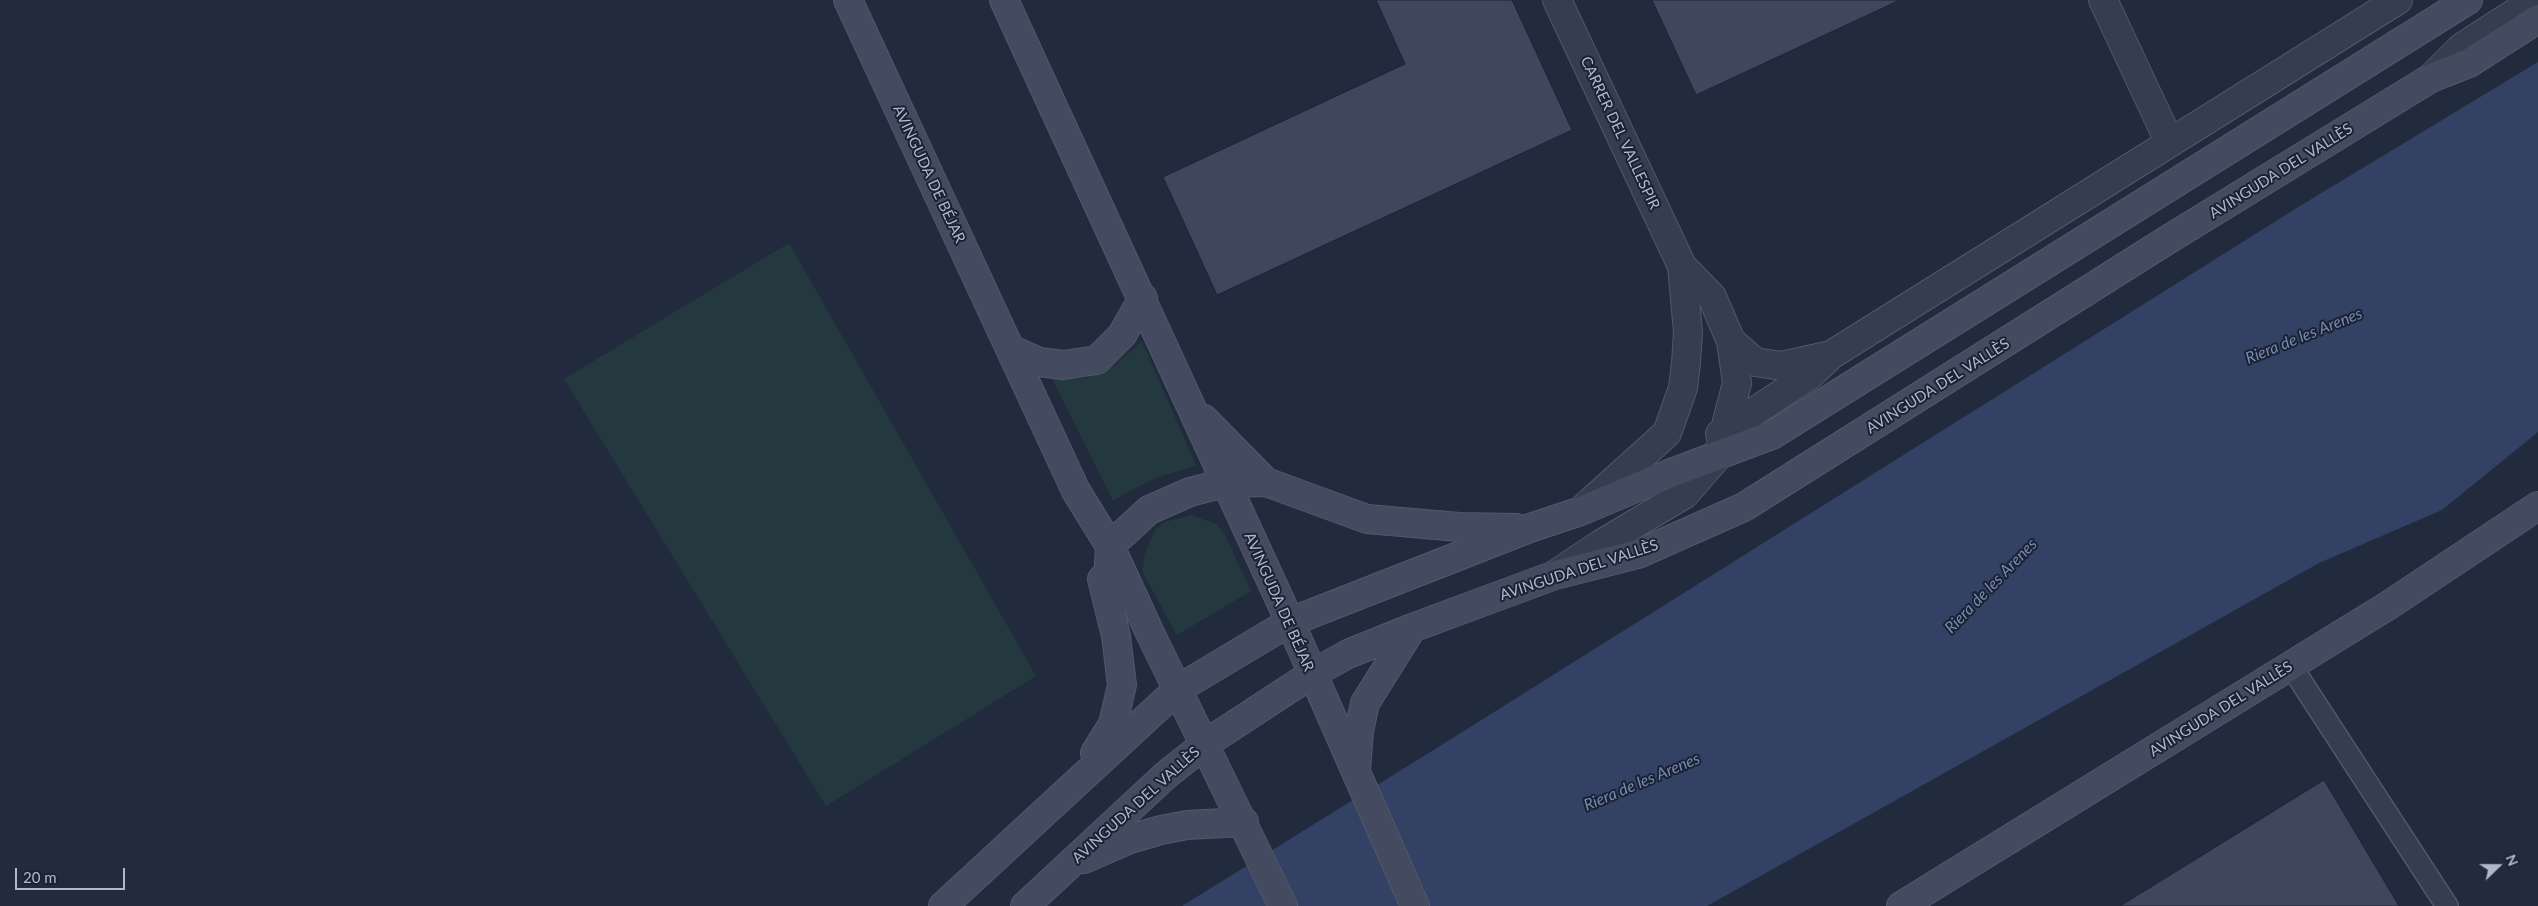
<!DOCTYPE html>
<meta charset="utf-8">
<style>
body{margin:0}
#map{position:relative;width:2538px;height:906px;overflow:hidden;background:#222b3e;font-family:Lato,sans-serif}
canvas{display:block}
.north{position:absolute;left:2473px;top:841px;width:50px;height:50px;-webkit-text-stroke:4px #1b2233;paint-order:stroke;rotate:68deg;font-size:14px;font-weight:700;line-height:20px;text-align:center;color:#b2b8c9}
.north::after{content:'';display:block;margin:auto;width:18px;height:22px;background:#b2b8c9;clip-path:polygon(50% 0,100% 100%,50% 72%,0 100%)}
.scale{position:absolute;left:15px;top:868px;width:110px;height:22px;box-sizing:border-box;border:2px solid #b2b8c9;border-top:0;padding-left:6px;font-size:15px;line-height:18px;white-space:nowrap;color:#b2b8c9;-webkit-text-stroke:4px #1b2233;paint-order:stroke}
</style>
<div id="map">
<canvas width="2538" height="906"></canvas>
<div class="north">N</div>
<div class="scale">20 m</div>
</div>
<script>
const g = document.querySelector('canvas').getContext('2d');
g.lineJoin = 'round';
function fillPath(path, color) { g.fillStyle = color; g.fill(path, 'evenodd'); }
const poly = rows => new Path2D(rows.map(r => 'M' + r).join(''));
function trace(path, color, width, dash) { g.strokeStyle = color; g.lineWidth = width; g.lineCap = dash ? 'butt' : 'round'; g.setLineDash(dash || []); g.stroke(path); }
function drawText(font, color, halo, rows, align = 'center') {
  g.font = font + ' Lato,sans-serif'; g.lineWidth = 4; g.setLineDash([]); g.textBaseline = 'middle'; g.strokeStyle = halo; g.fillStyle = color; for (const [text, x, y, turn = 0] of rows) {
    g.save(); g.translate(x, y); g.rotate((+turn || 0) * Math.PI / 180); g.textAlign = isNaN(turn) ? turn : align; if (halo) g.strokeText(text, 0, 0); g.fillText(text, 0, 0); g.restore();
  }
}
fillPath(poly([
 [789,243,1036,676,826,806,564,379],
 [1142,341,1196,466,1161,476,1133,489,1113,501,1052,379,1087,378,1113,367],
 [1191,515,1216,524,1224,533,1251,591,1177,635,1143,573,1144,556,1155,530,1165,522]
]), '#24393f');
fillPath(poly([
 [2538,62,2538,432,2442,510,2319,563,1707,906,1182,906,1448,741,2300,206]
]), '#334164');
const building = poly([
 [1376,0,1512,0,1572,130,1217,295,1163,177,1405,64,1376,0],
 [1652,0,1900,0,1696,95,1652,0],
 [2324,780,2399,906,2120,906,2324,780]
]);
fillPath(building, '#3e475e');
trace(building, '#1d2435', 1);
const lane = poly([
 [2291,666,2447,906]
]);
const street = poly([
 [2103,0,2169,141],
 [2431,78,2462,47,2535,0],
 [1731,341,1755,362,1782,366,1831,355,2398,0],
 [1720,434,1810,375,1828,358],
 [1585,507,1667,433,1683,388,1686,363,1688,332,1682,266],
 [1556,574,1601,544,1685,494,1718,456,1737,383,1731,341,1712,297,1682,266,1557,0]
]);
const secondary = poly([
 [848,0,1076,491,1110,546,1150,633,1283,906],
 [1004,0,1290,622,1415,906],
 [1010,349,1039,362,1063,365,1097,360,1122,335,1143,298],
 [1204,419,1266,482],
 [1107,597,1110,546,1149,510,1190,492,1225,483,1266,482,1367,519,1459,527,1516,528],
 [1095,753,1113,724,1122,685,1116,636,1102,579],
 [1356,770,1359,731,1365,703,1412,628],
 [1084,859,1130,839,1161,830,1187,825,1244,822],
 [943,906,1178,689,1290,622,1530,528,1581,511,1671,473,1772,435,2468,0],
 [1025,906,1166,775,1205,744,1312,674,1348,654,1412,628,1555,575,1638,554,1744,507,2169,239,2431,78,2469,63,2538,19],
 [1901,906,2389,605,2538,506]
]);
trace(lane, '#515869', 24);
trace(street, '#515869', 30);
trace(secondary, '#515869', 30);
trace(lane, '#363d4e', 21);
trace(street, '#363d4e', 28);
trace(secondary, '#444b61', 28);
drawText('15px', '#b2b8c9', '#1b2233', [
 ["CARRER DEL VALLESPIR",1620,133,65],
 ["AVINGUDA DEL VALLÈS",2281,171,-32],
 ["AVINGUDA DE BÉJAR",929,174,65],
 ["AVINGUDA DEL VALLÈS",1938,386,-32],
 ["AVINGUDA DEL VALLÈS",1579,570,-18],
 ["AVINGUDA DE BÉJAR",1279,602,66],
 ["AVINGUDA DEL VALLÈS",2221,709,-32],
 ["AVINGUDA DEL VALLÈS",1136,805,-42]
]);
drawText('italic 16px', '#788ab2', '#1b2233', [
 ["Riera de les Arenes",2304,336,-22],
 ["Riera de les Arenes",1991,586,-46],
 ["Riera de les Arenes",1642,782,-23]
]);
</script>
